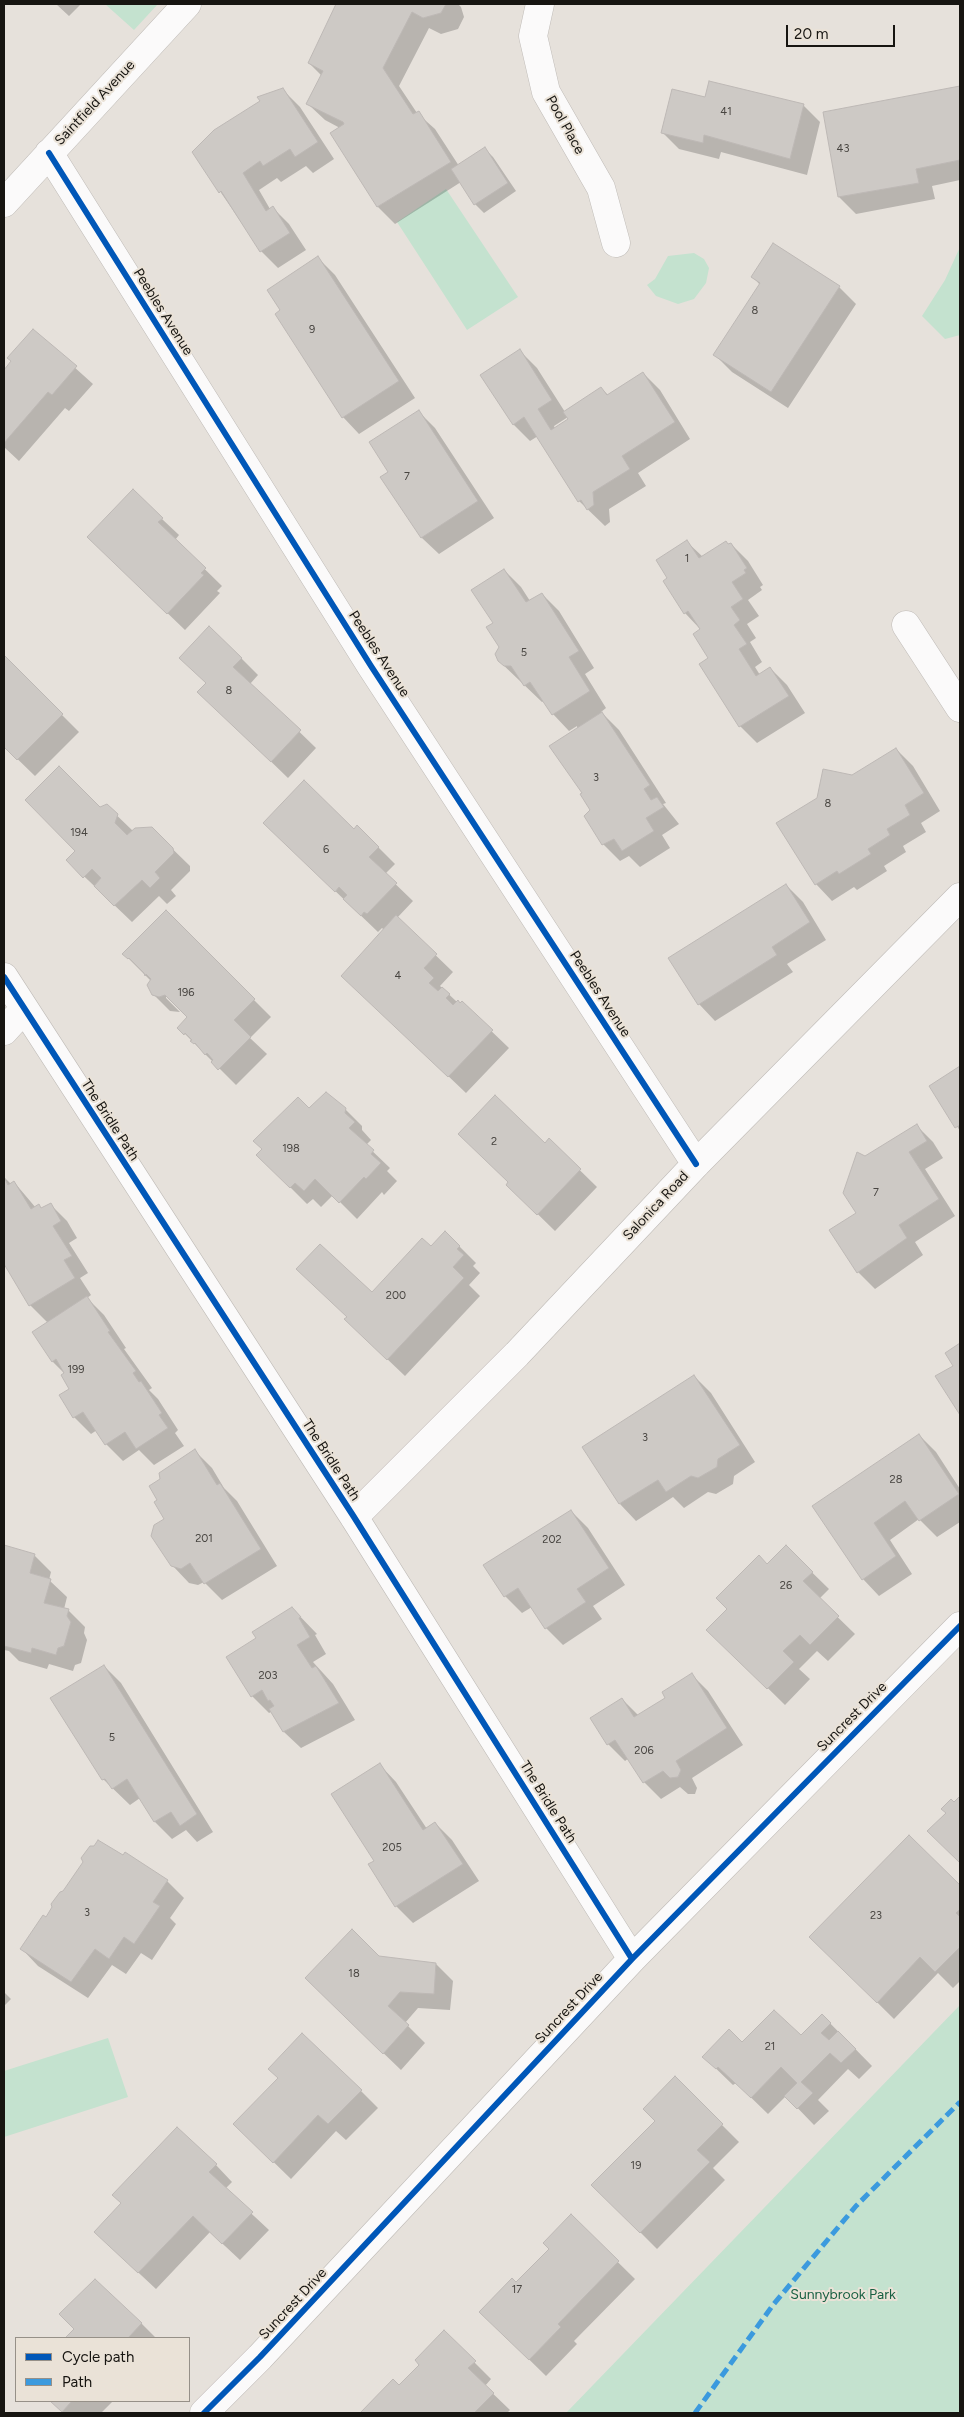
<!DOCTYPE html>
<style>
body{margin:0}
#map{position:relative;width:964px;height:2417px;overflow:hidden;background:#e6e1db;font-family:Figtree,sans-serif}
canvas{display:block}
.frame{position:absolute;inset:0;border:5px solid #171511;pointer-events:none}
.legend{position:absolute;left:15px;top:2337px;width:175px;height:65px;box-sizing:border-box;background:#eae2d7;border:1px solid #969088;margin:0;padding:6px 9px;list-style:none;font-size:15px;color:#171511}
.legend li{display:flex;align-items:center;gap:10px;height:25px}
.legend b{width:25px;border:1px solid #969088}
.scale{position:absolute;left:786px;top:25px;width:109px;height:22px;box-sizing:border-box;border:2px solid #171511;border-top:0;padding-left:6px;font-size:15px;line-height:18px;white-space:nowrap;color:#171511;-webkit-text-stroke:4px #eae2d7;paint-order:stroke}
</style>
<div id="map">
<canvas width="964" height="2417"></canvas>
<div class="frame"></div>
<ul class="legend">
<li><b style="height:6px;background:#0057b8"></b>Cycle path</li>
<li><b style="height:6px;background:#3b9ade"></b>Path</li>
</ul>
<div class="scale">20 m</div>
</div>
<script>
const g = document.querySelector('canvas').getContext('2d');
g.lineJoin = 'round';
function fillPath(path, color) { g.fillStyle = color; g.fill(path, 'evenodd'); }
const poly = rows => new Path2D(rows.map(r => 'M' + r).join(''));
function trace(path, color, width, dash) { g.strokeStyle = color; g.lineWidth = width; g.lineCap = dash ? 'butt' : 'round'; g.setLineDash(dash || []); g.stroke(path); }
function drawText(font, color, halo, rows, align = 'center') {
  g.font = font + ' Figtree,sans-serif'; g.lineWidth = 4; g.setLineDash([]); g.textBaseline = 'middle'; g.strokeStyle = halo; g.fillStyle = color; for (const [text, x, y, turn = 0] of rows) {
    g.save(); g.translate(x, y); g.rotate((+turn || 0) * Math.PI / 180); g.textAlign = isNaN(turn) ? turn : align; if (halo) g.strokeText(text, 0, 0); g.fillText(text, 0, 0); g.restore();
  }
}
fillPath(poly([
 [105,4,158,4,134,30],
 [446,189,518,297,467,330,397,222],
 [960,247,960,335,945,339,922,316,945,280],
 [694,253,704,259,709,268,706,283,694,299,678,304,656,296,647,285,655,279,668,256],
 [960,2005,960,2413,566,2413],
 [108,2038,128,2097,4,2137,4,2071]
]), '#c4e2cf');
fillPath(poly([
 [56,4,81,4,69,16],
 [339,4,458,4,461,7,464,17,458,29,441,34,429,28,399,86,417,113,435,129,459,166,485,149,493,157,516,191,484,213,475,204,461,182,395,224,378,207,332,133,340,128,325,120,308,104,322,76,309,63],
 [960,87,960,180,932,186,935,199,856,214,839,197,824,113],
 [283,90,300,107,334,159,313,173,306,166,281,182,277,178,259,190,270,209,273,208,289,224,306,250,278,268,261,251,193,152],
 [803,105,820,122,807,175,721,152,719,159,679,149,662,132],
 [318,258,335,275,415,398,359,434,343,417,282,311],
 [753,277,839,287,856,304,788,408,732,372,715,355,760,285],
 [33,330,93,384,69,411,65,408,19,461,4,447,4,372],
 [520,351,537,368,565,412,601,388,608,395,643,373,660,390,690,439,638,473,646,486,609,509,610,522,605,526,579,501,538,436,530,441,513,424],
 [568,417,570,420,555,429,554,426],
 [418,411,435,428,494,518,439,554,422,538,382,477,390,472],
 [162,519,179,535,175,540,222,586,217,591,220,593,185,630,106,554],
 [687,542,703,557,731,544,748,561,763,585,760,587,762,590,748,600,759,616,747,624,756,638,750,642,762,662,755,667,760,675,770,668,787,685,805,713,757,743,740,726,701,664,710,659,701,630,685,613,669,578],
 [504,570,521,587,530,601,542,594,559,611,594,668,585,674,606,708,601,712,619,730,666,803,663,804,679,824,662,835,670,848,640,867,629,856,620,861,603,844,592,810,584,793,577,726,569,731,553,714,544,701,542,702,499,661,501,647,495,624],
 [4,657,79,732,35,776,4,746],
 [241,658,258,675,250,684,316,748,288,778,199,692],
 [896,749,913,766,940,811,921,823,926,832,903,846,906,852,884,866,887,871,857,890,854,887,832,901,816,884,852,777],
 [107,806,133,831,151,828,190,866,190,871,171,890,176,896,167,904,159,896,132,922,67,860,76,851,99,809],
 [354,831,378,847,395,864,385,874,413,901,397,918,453,972,440,986,457,1002,461,1004,462,1003,509,1048,466,1093,360,992,384,930,382,928,378,932,282,840],
 [786,885,803,902,826,940,787,964,793,972,715,1021,699,1004],
 [166,912,271,1017,250,1038,267,1054,236,1085,179,1028,193,1021,166,994,166,998,180,1012,170,1011,153,994,151,981,124,954],
 [960,1068,960,1131,931,1086],
 [345,1109,362,1126,362,1130,371,1140,366,1145,390,1168,387,1171,397,1181,384,1195,382,1192,357,1219,333,1195,321,1207,313,1199,307,1204,258,1155,309,1110],
 [916,1125,933,1142,943,1158,925,1169,955,1216,915,1242,923,1255,875,1289,858,1272,857,1214,865,1158],
 [549,1140,597,1187,555,1231,508,1185],
 [4,1177,11,1184,14,1182,36,1208,39,1206,42,1209,50,1204,67,1221,77,1238,69,1243,88,1273,80,1278,91,1295,87,1298,104,1315,126,1348,124,1349,152,1388,149,1390,158,1399,178,1430,175,1433,184,1446,154,1465,139,1450,123,1461,106,1444,97,1430,91,1434,74,1417,60,1396,71,1389,65,1374,53,1362,34,1332,48,1323,30,1305,4,1262],
 [459,1246,476,1263,473,1266,480,1273,469,1285,480,1296,405,1376,363,1336,372,1294,431,1248],
 [960,1345,960,1413,937,1377,955,1366,947,1353],
 [694,1376,711,1393,755,1462,734,1476,733,1484,716,1494,708,1492,684,1508,673,1497,636,1521,620,1504],
 [919,1435,936,1452,960,1489,960,1522,937,1537,919,1519,890,1540,912,1574,879,1596,863,1579,814,1506],
 [195,1451,212,1468,224,1488,237,1501,277,1566,222,1600,204,1582,198,1585,189,1583,172,1565,165,1519,159,1500,162,1480],
 [571,1511,588,1528,625,1585,593,1606,602,1619,563,1645,546,1628,532,1607,522,1613,505,1596],
 [4,1547,34,1555,51,1572,49,1580,67,1597,64,1609,68,1610,85,1627,84,1633,87,1640,81,1663,75,1665,73,1671,49,1664,47,1669,19,1661,9,1651,4,1650],
 [786,1547,829,1589,819,1599,855,1634,828,1661,817,1651,799,1669,810,1679,785,1705,725,1646],
 [292,1608,317,1634,315,1635,326,1654,313,1662,333,1684,355,1720,301,1748,284,1732,271,1712,269,1713,252,1696,227,1657,258,1638],
 [104,1666,121,1683,213,1832,197,1842,186,1830,172,1839,155,1822,140,1798,130,1805,103,1779],
 [691,1674,708,1691,743,1745,692,1778,697,1788,695,1794,688,1794,680,1787,661,1799,644,1782,629,1758,625,1761,608,1744,622,1699,639,1716,666,1698],
 [380,1765,396,1782,427,1829,435,1823,452,1840,479,1881,413,1923,396,1906,369,1865,375,1861],
 [960,1798,960,1862,929,1831],
 [909,1836,960,1886,960,1981,953,1988,938,1973,894,2019,811,1937],
 [167,1881,184,1898,170,1918,176,1924,152,1960,141,1953,126,1974,112,1965,88,1998,38,1966,22,1949,46,1919],
 [378,1957,436,1964,453,1981,450,2010,418,2008,405,2023,425,2043,401,2070,323,1995],
 [4,1992,11,1999,4,2006],
 [822,2015,872,2066,859,2079,848,2069,818,2100,829,2111,814,2125,786,2096,768,2114,736,2083,733,2085,704,2057,742,2044,801,2037],
 [675,2078,739,2142,713,2168,725,2180,657,2249,593,2185,656,2121],
 [361,2091,378,2108,346,2140,336,2131,291,2179,252,2141],
 [216,2165,232,2182,225,2189,269,2230,240,2260,210,2232,156,2289,112,2248],
 [571,2216,635,2279,574,2341,577,2344,546,2376,498,2329,516,2284,551,2249],
 [95,2280,142,2324,156,2338,67,2338,76,2329],
 [444,2332,491,2379,485,2386,510,2410,507,2413,362,2413,393,2381,399,2387,421,2365],
 [51,2401,113,2401,101,2413,64,2413]
]), '#0003');
const building = poly([
 [336,4,446,4,441,13,423,18,412,12,383,68,413,114,419,111,451,162,377,207,330,133,344,124,343,122,306,104,323,71,308,63,336,4],
 [709,81,804,104,790,159,704,135,703,143,661,133,672,89,705,97,709,81],
 [960,86,960,160,916,169,919,183,838,197,823,112,960,86],
 [283,88,318,142,295,157,290,149,263,166,260,161,243,173,266,211,273,206,290,233,260,252,221,191,219,193,192,152,214,130,260,101,257,97,283,88],
 [485,147,508,183,474,205,451,169,485,147],
 [773,243,840,286,771,392,713,355,760,283,751,277,773,243],
 [318,256,399,381,342,418,275,314,280,310,267,290,318,256],
 [33,329,77,366,52,395,48,392,4,443,4,370,11,361,7,358,33,329],
 [520,349,552,400,538,409,551,430,568,419,563,412,601,387,607,395,643,372,675,422,622,456,630,469,593,492,594,505,587,510,581,500,578,502,524,417,513,425,480,375,520,349],
 [419,410,478,501,421,538,380,477,388,472,369,442,419,410],
 [133,489,163,518,158,522,206,568,201,573,204,575,167,614,87,537,133,489],
 [687,540,699,558,726,541,728,544,731,543,747,568,744,570,746,573,732,582,743,599,731,607,740,620,734,625,747,644,739,649,756,676,770,667,789,696,739,727,699,664,708,658,693,634,700,629,688,611,684,614,663,581,667,578,656,560,687,540],
 [504,569,526,602,542,593,579,651,569,657,590,691,552,715,530,682,524,686,511,666,504,666,498,661,495,654,499,647,486,627,493,623,471,590,504,569],
 [209,626,242,658,233,667,301,730,271,762,197,692,206,683,179,658,209,626],
 [4,655,63,714,17,760,4,747,4,655],
 [602,712,650,785,644,789,651,800,657,797,664,807,646,818,654,831,622,851,614,839,602,845,584,816,590,810,580,794,582,793,549,746,602,712],
 [896,748,924,793,905,805,910,815,887,829,890,835,868,849,871,854,839,874,837,871,815,885,776,823,817,798,823,769,852,775,896,748],
 [59,766,100,807,107,804,118,814,115,823,127,835,135,828,152,827,173,848,174,853,155,872,160,878,150,888,142,880,114,906,94,886,101,878,92,869,83,878,66,860,75,851,25,800,59,766],
 [304,780,354,829,357,825,379,847,369,857,397,883,367,914,364,912,361,916,343,899,347,895,339,887,335,892,263,823,304,780],
 [786,884,810,922,772,947,777,955,698,1005,668,958,786,884],
 [166,910,255,999,234,1020,251,1037,218,1070,211,1062,213,1060,207,1053,205,1055,195,1043,194,1044,190,1041,192,1040,185,1033,184,1035,177,1028,187,1017,165,995,159,997,152,995,147,985,151,979,146,974,145,976,144,973,129,958,128,959,122,954,166,910],
 [396,915,437,954,424,968,434,978,429,983,438,991,442,987,450,994,446,998,453,1005,458,1000,460,1003,462,1001,493,1030,448,1077,341,976,396,915],
 [960,1066,960,1125,955,1128,929,1086,960,1066],
 [326,1092,346,1108,345,1113,355,1122,349,1128,374,1150,371,1154,381,1163,366,1179,364,1177,339,1203,315,1179,304,1191,295,1183,290,1188,256,1155,262,1149,253,1141,298,1097,309,1108,326,1092],
 [495,1095,545,1143,549,1138,581,1169,537,1215,506,1185,508,1182,458,1134,495,1095],
 [917,1124,927,1141,909,1152,939,1199,899,1225,907,1238,857,1273,829,1230,856,1213,843,1193,857,1152,865,1156,917,1124],
 [4,1177,8,1185,14,1181,31,1209,39,1204,41,1208,51,1203,61,1221,53,1226,72,1256,64,1260,75,1278,29,1306,4,1264,4,1177],
 [445,1231,460,1246,457,1249,464,1255,453,1267,464,1278,387,1360,344,1319,347,1317,296,1269,320,1244,372,1292,422,1238,431,1246,445,1231],
 [87,1296,110,1331,108,1332,136,1371,133,1373,139,1382,141,1381,162,1413,159,1415,168,1428,136,1449,125,1432,105,1445,83,1412,73,1418,59,1395,69,1389,61,1375,64,1373,56,1359,52,1362,32,1332,87,1296],
 [960,1343,960,1415,935,1376,953,1366,945,1353,960,1343],
 [694,1375,740,1445,718,1459,717,1467,698,1478,691,1476,666,1492,658,1480,619,1504,582,1447,694,1375],
 [919,1434,959,1494,919,1521,905,1501,874,1523,896,1556,862,1580,812,1506,919,1434],
 [195,1449,217,1485,220,1483,261,1549,204,1584,190,1563,181,1569,171,1566,151,1536,154,1525,164,1519,154,1502,157,1500,149,1486,160,1479,159,1473,195,1449],
 [571,1510,609,1568,577,1589,586,1602,545,1629,518,1588,504,1597,483,1565,571,1510],
 [4,1545,35,1554,30,1573,51,1579,44,1603,69,1609,67,1616,71,1622,64,1646,58,1648,56,1655,32,1648,31,1653,4,1646,4,1545],
 [786,1545,813,1572,803,1581,839,1616,810,1645,800,1635,783,1651,794,1662,767,1689,706,1630,727,1609,716,1598,759,1555,767,1564,786,1545],
 [292,1607,301,1617,299,1618,310,1637,297,1645,312,1668,316,1666,339,1703,283,1732,269,1709,274,1706,270,1700,268,1701,262,1690,251,1697,226,1657,256,1638,252,1632,292,1607],
 [104,1665,197,1814,180,1826,171,1812,154,1822,127,1779,112,1789,105,1779,102,1780,50,1698,104,1665],
 [692,1673,727,1728,676,1761,681,1770,678,1777,670,1778,663,1771,643,1783,615,1740,607,1745,590,1718,622,1698,634,1717,665,1698,662,1692,692,1673],
 [380,1763,423,1830,435,1822,463,1864,395,1907,368,1864,374,1861,331,1794,380,1763],
 [960,1796,960,1863,927,1831,946,1813,941,1809,951,1799,954,1802,960,1796],
 [909,1835,960,1885,960,1909,956,1913,960,1917,960,1947,935,1972,920,1957,877,2003,809,1937,909,1835],
 [98,1840,123,1855,125,1852,168,1880,153,1902,160,1906,134,1944,124,1937,109,1959,95,1949,71,1982,20,1949,43,1915,46,1917,52,1907,51,1904,60,1892,63,1891,83,1862,81,1858,90,1846,94,1846,98,1840],
 [352,1929,379,1956,436,1963,434,1994,400,1992,388,2006,409,2025,383,2054,305,1978,352,1929],
 [774,2010,801,2035,822,2014,831,2023,821,2033,829,2040,838,2031,856,2049,841,2063,830,2053,801,2082,813,2093,797,2109,784,2096,797,2083,781,2067,751,2098,718,2067,716,2069,702,2057,729,2029,742,2042,774,2010],
 [302,2033,362,2090,328,2124,318,2115,273,2163,233,2124,278,2078,268,2069,302,2033],
 [675,2076,723,2124,697,2150,710,2162,640,2233,591,2185,655,2121,643,2109,675,2076],
 [177,2127,217,2164,209,2172,253,2212,222,2244,193,2216,138,2273,94,2232,121,2203,112,2195,177,2127],
 [571,2214,619,2261,558,2324,561,2327,529,2360,479,2312,512,2278,516,2282,549,2249,543,2243,571,2214],
 [95,2279,142,2323,128,2338,65,2338,74,2329,59,2314,95,2279],
 [444,2330,476,2361,468,2368,494,2393,474,2413,360,2413,393,2379,399,2385,419,2365,415,2360,444,2330],
 [50,2401,72,2401,62,2412,50,2401]
]);
fillPath(building, '#cdc9c5');
trace(building, '#bdb8b5', 1);
const street = poly([
 [540,4,533,36,546,92,601,188,616,243],
 [49,153,371,666,696,1164],
 [4,203,187,4],
 [906,625,960,708],
 [4,977,354,1517,632,1959],
 [4,1031,23,1010],
 [354,1517,517,1354,696,1164,960,897],
 [204,2413,260,2357,632,1959,960,1626]
]);
trace(street, '#bebab6', 29);
trace(street, '#fbfafa', 28);
trace(poly([
 [695,2413,773,2305,856,2206,960,2102]
]), '#3b9ade', 5, [10, 5]);
trace(poly([
 [49,153,371,666,696,1164],
 [4,977,354,1517,632,1959],
 [204,2413,260,2357,632,1959,960,1626]
]), '#0057b8', 6);
drawText('11px', '#484541', null, [
 ["41",726,112],
 ["43",843,149],
 ["8",755,311],
 ["9",312,330],
 ["7",407,477],
 ["1",687,559],
 ["5",524,653],
 ["8",229,691],
 ["3",596,778],
 ["8",828,804],
 ["194",79,833],
 ["6",326,850],
 ["4",398,976],
 ["196",186,993],
 ["2",494,1142],
 ["198",291,1149],
 ["7",876,1193],
 ["200",396,1296],
 ["199",76,1370],
 ["3",645,1438],
 ["28",896,1480],
 ["201",204,1539],
 ["202",552,1540],
 ["26",786,1586],
 ["203",268,1676],
 ["5",112,1738],
 ["206",644,1751],
 ["205",392,1848],
 ["3",87,1913],
 ["23",876,1916],
 ["18",354,1974],
 ["21",770,2047],
 ["19",636,2166],
 ["17",517,2290]
]);
drawText('14px', '#171511', '#eae2d7', [
 ["Saintfield Avenue",95,103,-47],
 ["Pool Place",565,125,61],
 ["Peebles Avenue",163,312,58],
 ["Peebles Avenue",379,654,57],
 ["Peebles Avenue",600,994,57],
 ["The Bridle Path",110,1120,57],
 ["Salonica Road",656,1206,-47],
 ["The Bridle Path",331,1460,57],
 ["Suncrest Drive",852,1717,-45],
 ["The Bridle Path",548,1802,58],
 ["Suncrest Drive",569,2008,-47],
 ["Suncrest Drive",293,2304,-47]
]);
drawText('14px', '#196043', '#eae2d7', [
 ["Sunnybrook Park",843,2295]
]);
</script>
